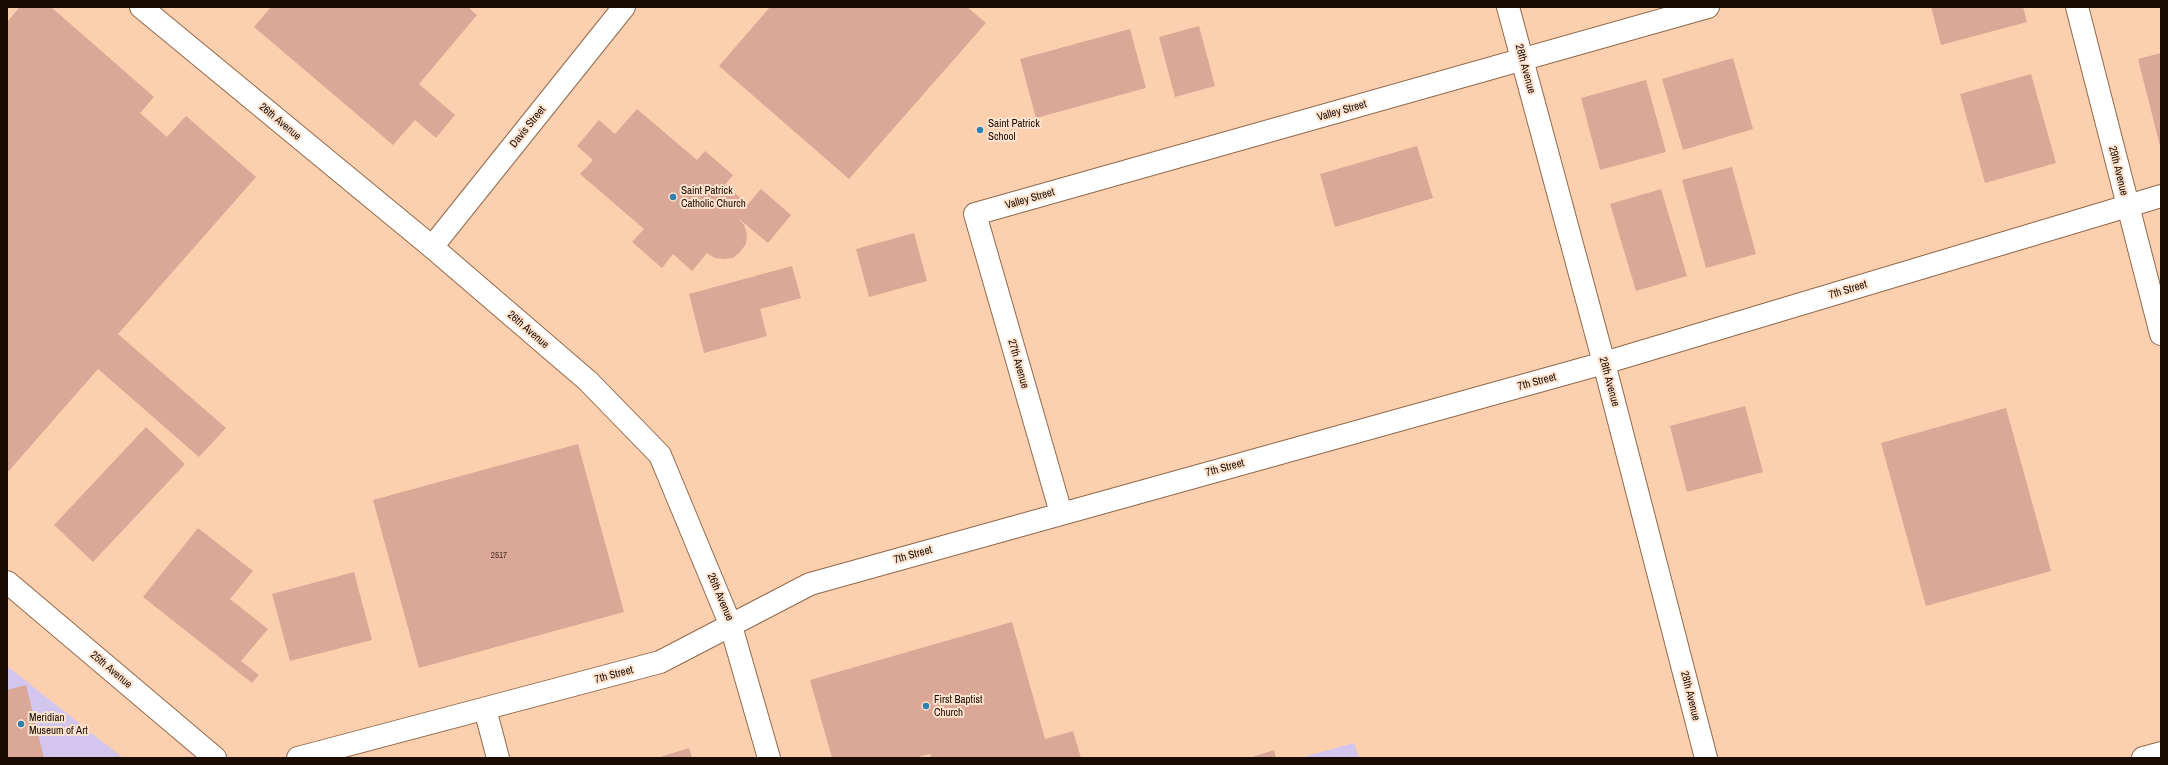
<!DOCTYPE html>
<style>
body{margin:0}
#map{position:relative;width:2168px;height:765px;overflow:hidden;background:#fcd0af;font-family:"Archivo Narrow",sans-serif}
canvas{display:block}
.frame{position:absolute;inset:0;border:8px solid #1b0c02;pointer-events:none}
</style>
<div id="map">
<canvas width="2168" height="765"></canvas>
<div class="frame"></div>
</div>
<script>
const g = document.querySelector('canvas').getContext('2d');
g.lineJoin = 'round';
function fillPath(path, color) { g.fillStyle = color; g.fill(path, 'evenodd'); }
const poly = rows => new Path2D(rows.map(r => 'M' + r).join(''));
function trace(path, color, width, dash) { g.strokeStyle = color; g.lineWidth = width; g.lineCap = dash ? 'butt' : 'round'; g.setLineDash(dash || []); g.stroke(path); }
function drawText(font, color, halo, rows, align = 'center') {
  g.font = font + ' "Archivo Narrow",sans-serif'; g.lineWidth = 4; g.setLineDash([]); g.textBaseline = 'middle'; g.strokeStyle = halo; g.fillStyle = color; for (const [text, x, y, turn = 0] of rows) {
    g.save(); g.translate(x, y); g.rotate((+turn || 0) * Math.PI / 180); g.textAlign = isNaN(turn) ? turn : align; if (halo) g.strokeText(text, 0, 0); g.fillText(text, 0, 0); g.restore();
  }
}
fillPath(poly([
 [7,666,123,758,7,758],
 [1354,743,1359,758,1300,758]
]), '#d2c6ee');
fillPath(poly([
 [20,7,51,7,154,97,140,113,167,137,186,116,256,177,118,334,226,428,199,457,98,369,7,473,7,22],
 [271,7,468,7,477,15,419,84,455,115,436,138,415,120,393,145,254,27],
 [770,7,967,7,986,23,849,179,719,66],
 [1931,7,2023,7,2027,22,1941,45],
 [1199,26,1215,86,1175,97,1159,37],
 [1130,29,1146,88,1036,118,1020,59],
 [2161,53,2161,146,2160,146,2138,59],
 [1733,58,1753,129,1683,150,1662,79],
 [2031,74,2056,163,1985,183,1960,94],
 [1646,80,1666,152,1600,170,1581,98],
 [637,109,697,160,705,151,733,175,725,185,748,204,761,189,791,215,768,243,738,218,744,225,747,234,746,244,740,252,733,258,724,259,715,258,707,253,692,271,673,254,662,268,632,242,644,229,580,174,593,160,577,146,599,120,615,134],
 [1417,146,1433,198,1335,227,1320,174],
 [1732,167,1756,254,1706,268,1682,180],
 [1661,189,1687,276,1636,291,1610,204],
 [914,233,927,281,869,297,856,249],
 [792,266,801,298,760,309,767,336,704,353,689,294],
 [1745,406,1763,472,1687,492,1670,426],
 [2006,408,2051,571,1926,606,1881,443],
 [146,427,185,464,93,562,54,525],
 [578,444,624,612,419,668,373,500],
 [198,528,253,571,230,599,268,629,241,661,259,675,252,683,143,597],
 [354,572,372,640,290,661,272,594],
 [1012,622,1045,739,1073,731,1081,758,931,758,930,754,914,758,832,758,810,680],
 [26,685,44,758,7,758,7,690],
 [689,748,692,758,657,758],
 [1274,750,1276,758,1249,758]
]), '#dba796');
const street = poly([
 [1508,7,1604,363,1706,758],
 [432,247,624,7],
 [1061,513,975,214,1708,7],
 [7,582,215,758],
 [485,709,498,758],
 [298,758,660,662,810,584,1604,363,2161,196]
]);
const secondary = poly([
 [141,7,432,247,588,381,660,455,731,626,769,758],
 [2077,7,2161,334]
]);
const primary = poly([
 [2143,758,2161,753]
]);
trace(street, '#90694b', 24);
trace(secondary, '#90694b', 24);
trace(primary, '#90694b', 24);
trace(street, '#fff', 22);
trace(secondary, '#fff', 22);
trace(primary, '#fff', 22);
for (const [x, y, r, color] of [
 [980,130,4,"#2e81b1"],
 [673,197,4,"#2e81b1"],
 [926,706,4,"#2e81b1"],
 [21,724,4,"#2e81b1"]
]) { const dot = new Path2D(); dot.arc(x, y, r, 0, 2 * Math.PI); g.fillStyle = color; g.fill(dot); trace(dot, '#fde2ce', 1.5); }
drawText('9px', '#4b3327', null, [
 ["2517",499,556]
]);
drawText('11px', '#1b0c02', '#fde2ce', [
 ["28th Avenue",1525,69,75],
 ["Valley Street",1342,111,-16],
 ["26th Avenue",280,122,40],
 ["Davis Street",528,127,-51],
 ["29th Avenue",2118,171,76],
 ["Valley Street",1030,199,-16],
 ["7th Street",1848,290,-17],
 ["26th Avenue",528,330,41],
 ["27th Avenue",1018,364,74],
 ["7th Street",1537,382,-15],
 ["28th Avenue",1609,382,75],
 ["7th Street",1225,468,-15],
 ["7th Street",913,555,-16],
 ["26th Avenue",720,597,67],
 ["25th Avenue",111,670,40],
 ["7th Street",614,675,-15],
 ["28th Avenue",1690,696,76]
]);
drawText('11px', '#1b0c02', '#fde2ce', [
 ["Saint Patrick",988,124],
 ["School",988,137],
 ["Saint Patrick",681,191],
 ["Catholic Church",681,204],
 ["First Baptist",934,700],
 ["Church",934,713],
 ["Meridian",29,718],
 ["Museum of Art",29,731]
], 'left');
</script>
